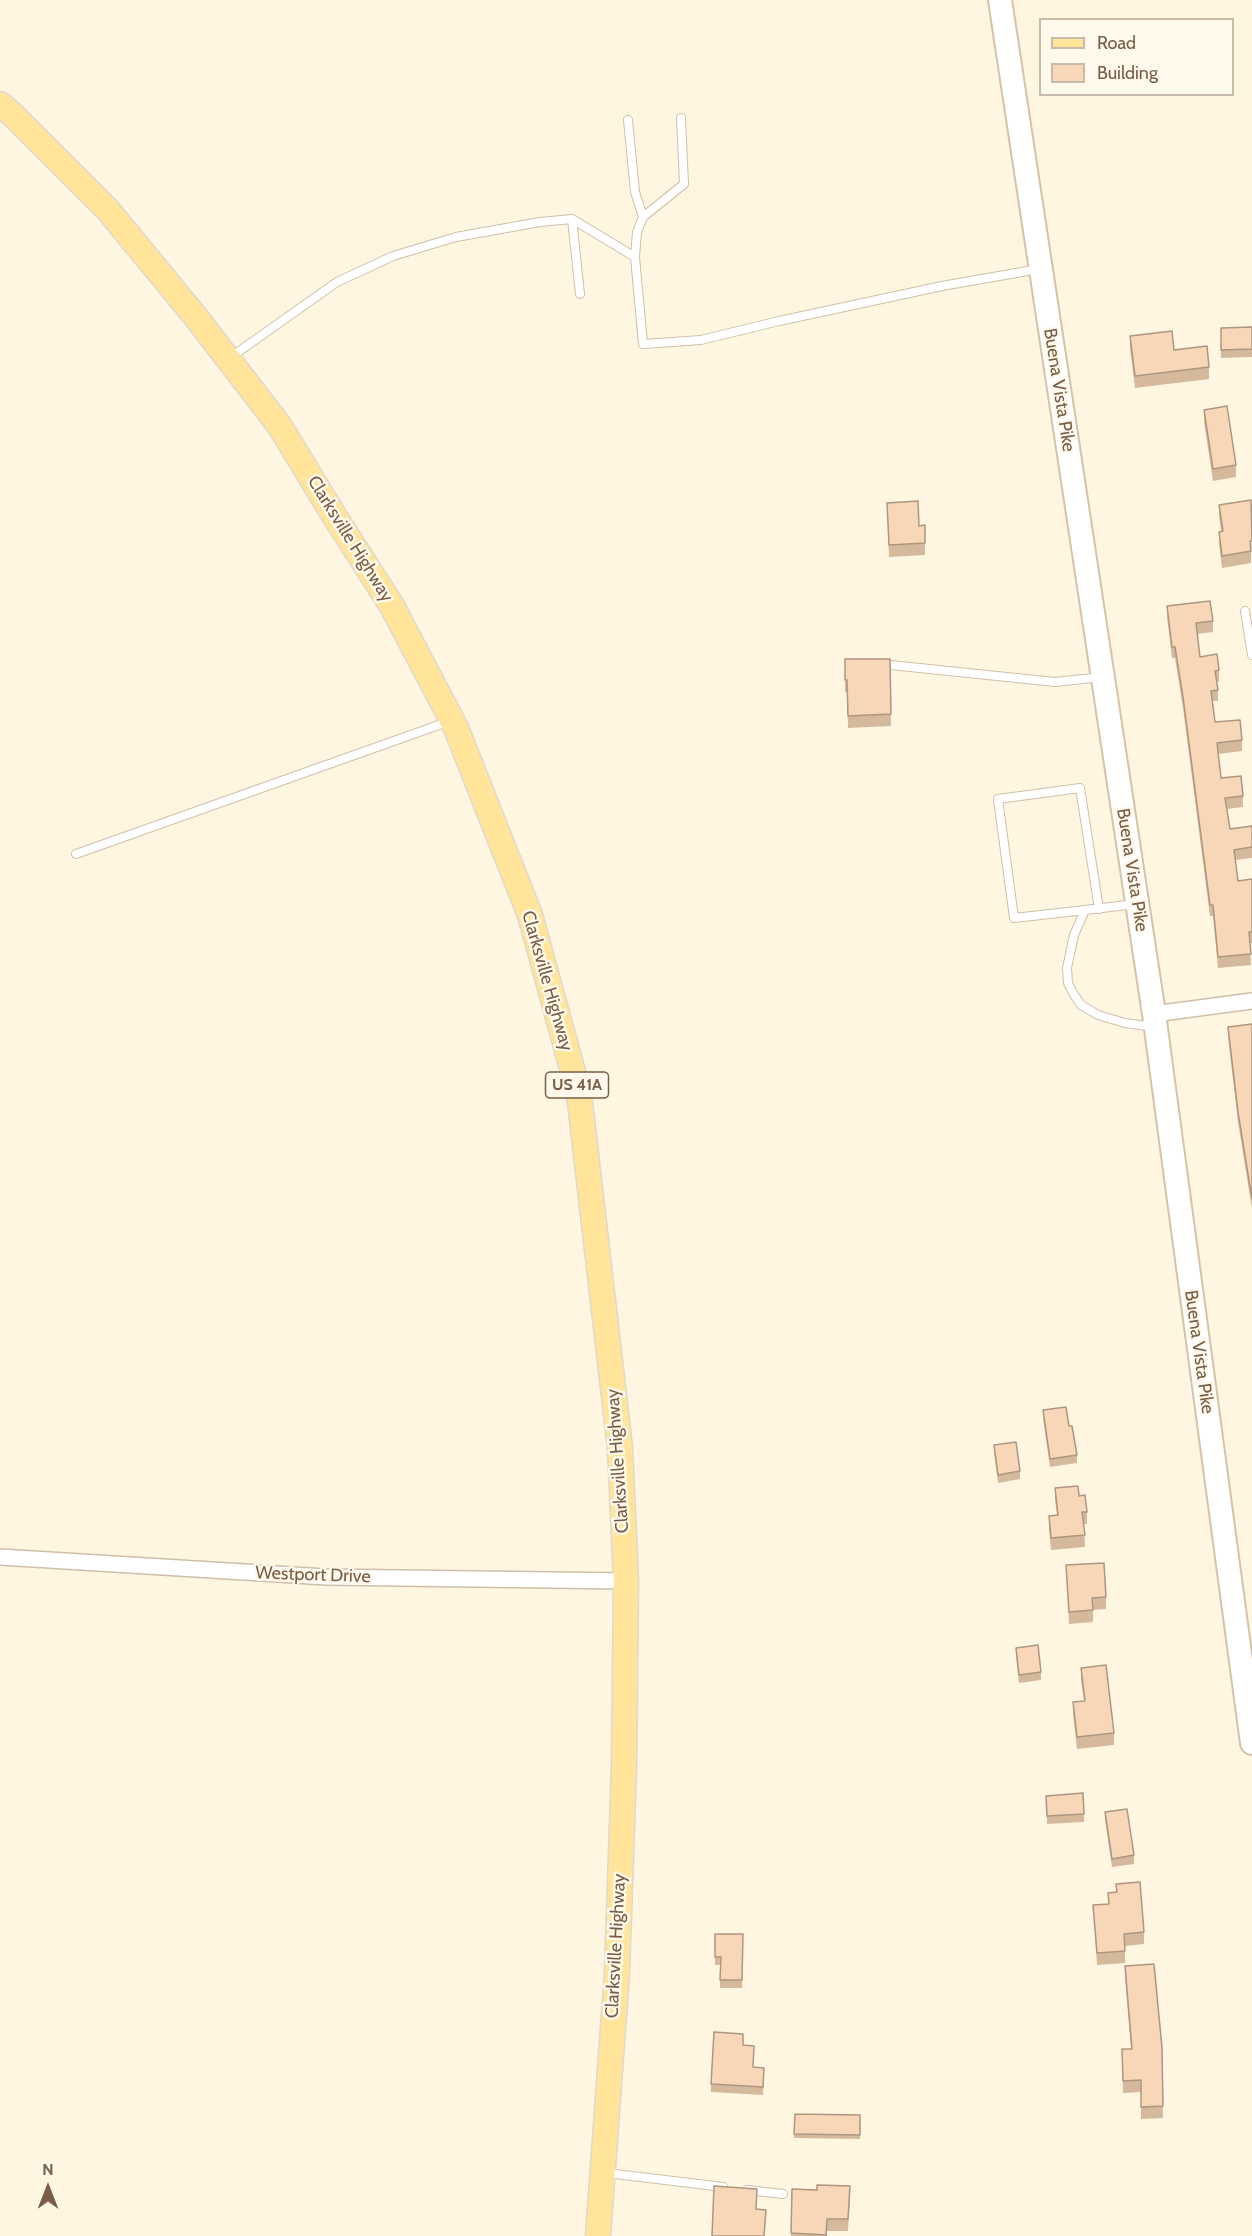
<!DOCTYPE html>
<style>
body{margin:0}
#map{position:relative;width:1252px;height:2236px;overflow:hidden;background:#fff6e2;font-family:Cabin,sans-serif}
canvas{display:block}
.legend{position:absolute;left:1039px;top:18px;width:195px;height:78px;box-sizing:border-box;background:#fff9eb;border:2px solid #c9bba9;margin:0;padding:8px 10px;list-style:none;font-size:18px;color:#795d46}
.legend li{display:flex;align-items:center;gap:12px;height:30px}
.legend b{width:30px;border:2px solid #c9bba9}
.north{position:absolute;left:18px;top:2158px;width:60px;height:60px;-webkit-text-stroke:4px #fff9eb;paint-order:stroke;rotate:0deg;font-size:16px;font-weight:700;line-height:24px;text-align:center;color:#795d46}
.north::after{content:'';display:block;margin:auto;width:21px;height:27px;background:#795d46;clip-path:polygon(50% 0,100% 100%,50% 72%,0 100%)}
</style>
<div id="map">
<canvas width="1252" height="2236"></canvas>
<ul class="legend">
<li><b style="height:8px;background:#ffe499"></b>Road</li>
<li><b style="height:16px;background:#f7d7b7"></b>Building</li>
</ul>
<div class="north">N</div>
</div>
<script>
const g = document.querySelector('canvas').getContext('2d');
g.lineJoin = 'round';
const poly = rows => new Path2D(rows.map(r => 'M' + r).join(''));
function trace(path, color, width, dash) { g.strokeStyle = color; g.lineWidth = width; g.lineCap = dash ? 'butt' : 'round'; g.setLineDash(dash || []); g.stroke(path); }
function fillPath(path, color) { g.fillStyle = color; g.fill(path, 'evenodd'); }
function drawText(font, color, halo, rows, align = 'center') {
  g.font = font + ' Cabin,sans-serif'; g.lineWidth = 5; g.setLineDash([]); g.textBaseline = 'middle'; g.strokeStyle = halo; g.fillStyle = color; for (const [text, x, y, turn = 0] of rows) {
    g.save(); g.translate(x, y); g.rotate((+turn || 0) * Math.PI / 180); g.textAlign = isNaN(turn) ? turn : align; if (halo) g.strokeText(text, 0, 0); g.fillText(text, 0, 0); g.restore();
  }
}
const lane = poly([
 [628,120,635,192,643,217],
 [572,219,580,294],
 [635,257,637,232,643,217,684,184,681,118],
 [231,357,337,282,393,256,456,237,540,222,572,219,635,257,643,344,701,340,779,321,942,286,1039,269],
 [1245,611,1252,655],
 [881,664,1055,682,1102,677],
 [76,854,450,721],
 [1099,909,1080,788,998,799,1014,918,1085,910,1136,904],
 [1085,910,1074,935,1067,968,1068,983,1073,993,1081,1005,1098,1015,1125,1023,1154,1027],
 [607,2173,723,2187],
 [747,2190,783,2194]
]);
const street = poly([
 [1154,1014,1252,1001],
 [0,1557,326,1577,626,1581]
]);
const secondary = poly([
 [1000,0,1154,1014,1252,1743]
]);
const primary = poly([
 [0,104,13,115,107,209,195,316,279,425,335,517,392,606,456,728,530,915,579,1094,620,1448,626,1581,624,1766,617,1973,598,2236]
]);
trace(lane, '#d1bea8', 10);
trace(street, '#d1bea8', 18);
trace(secondary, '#d7c1a7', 26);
trace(primary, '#dfd8d3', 27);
trace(lane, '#fff', 8);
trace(street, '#fff', 15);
trace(secondary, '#fff', 22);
trace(primary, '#ffe499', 24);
fillPath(poly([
 [1252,327,1252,357,1221,358,1221,328],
 [1130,336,1174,350,1209,367,1209,379,1135,388,1130,348],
 [1204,410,1236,465,1236,477,1213,481,1204,422],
 [887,503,919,526,925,525,925,555,889,557],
 [1252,504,1251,563,1222,568,1219,544,1219,532,1221,531,1219,517,1219,505],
 [1167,606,1213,621,1213,632,1197,634,1200,657,1219,670,1219,681,1217,682,1218,690,1218,701,1213,701,1215,722,1242,740,1242,751,1218,754,1221,778,1243,796,1243,807,1227,809,1230,829,1252,826,1252,858,1235,860,1238,881,1252,879,1252,943,1250,943,1251,965,1218,968,1213,916,1210,916,1183,708,1175,658,1172,658,1167,617],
 [845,659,890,659,891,726,848,728,847,692,845,692],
 [1252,1024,1252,1209,1238,1122,1228,1037,1228,1027],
 [1043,1410,1069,1426,1077,1455,1077,1463,1050,1467,1043,1418],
 [994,1445,1020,1471,1020,1479,998,1483,994,1453],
 [1055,1488,1079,1496,1087,1512,1087,1524,1084,1524,1085,1547,1051,1550,1049,1528,1049,1516,1057,1515,1055,1500],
 [1066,1565,1106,1597,1106,1609,1093,1610,1093,1622,1069,1624],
 [1016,1648,1041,1672,1041,1680,1019,1683,1016,1656],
 [1081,1668,1114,1733,1114,1745,1077,1749,1073,1714,1073,1702,1084,1701,1081,1680],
 [1046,1796,1084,1814,1084,1822,1047,1824],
 [1105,1812,1134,1855,1134,1864,1112,1867,1105,1820],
 [1116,1884,1144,1932,1144,1944,1125,1946,1125,1963,1097,1965,1093,1905,1108,1904,1108,1893,1116,1892],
 [715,1934,743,1934,742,1988,720,1988,720,1965,715,1965],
 [1125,1966,1162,2048,1163,2118,1141,2119,1141,2092,1123,2093,1122,2049,1131,2049,1125,1978],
 [743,2045,753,2067,764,2068,763,2095,711,2092,711,2084],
 [795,2114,860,2115,860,2139,794,2138],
 [792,2189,850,2198,848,2231,827,2231,827,2236,791,2236]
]), '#d4b99d');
const building = poly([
 [1252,327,1252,349,1221,350,1221,328,1252,327],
 [1172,331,1174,350,1207,346,1209,367,1135,376,1130,336,1172,331],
 [1227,406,1236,465,1213,469,1204,410,1227,406],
 [1251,500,1252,541,1250,541,1251,551,1222,556,1219,532,1223,531,1219,505,1251,500],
 [918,501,919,526,925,525,925,543,889,545,887,503,918,501],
 [1210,601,1213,621,1196,623,1200,657,1217,654,1219,670,1215,671,1218,690,1211,691,1215,722,1240,720,1242,740,1217,743,1221,778,1241,776,1243,796,1225,798,1230,829,1252,826,1252,847,1234,850,1238,881,1252,879,1252,932,1249,932,1251,954,1218,957,1213,905,1210,905,1183,697,1175,647,1172,647,1167,606,1210,601],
 [845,659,890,659,891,714,848,716,847,680,845,680,845,659],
 [1252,1024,1252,1199,1238,1112,1228,1027,1252,1024],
 [1066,1407,1069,1426,1072,1426,1077,1455,1050,1459,1043,1410,1066,1407],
 [1016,1442,1020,1471,998,1475,994,1445,1016,1442],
 [1078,1486,1079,1496,1085,1495,1087,1512,1082,1512,1085,1535,1051,1538,1049,1516,1058,1515,1055,1488,1078,1486],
 [1104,1563,1106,1597,1092,1598,1093,1610,1069,1612,1066,1565,1104,1563],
 [1038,1645,1041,1672,1019,1675,1016,1648,1038,1645],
 [1106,1665,1114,1733,1077,1737,1073,1702,1085,1701,1081,1668,1106,1665],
 [1083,1793,1084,1814,1047,1816,1046,1796,1083,1793],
 [1127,1809,1134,1855,1112,1859,1105,1812,1127,1809],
 [1140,1882,1144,1932,1124,1934,1125,1951,1097,1953,1093,1905,1109,1904,1108,1893,1117,1892,1116,1884,1140,1882],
 [715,1934,743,1934,742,1980,720,1980,721,1957,715,1957,715,1934],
 [1154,1964,1162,2048,1163,2106,1141,2107,1141,2080,1123,2081,1122,2049,1132,2049,1125,1966,1154,1964],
 [714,2032,743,2034,743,2045,754,2046,753,2067,764,2068,763,2087,711,2084,714,2032],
 [795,2114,860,2115,860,2135,794,2134,795,2114],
 [817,2185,850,2186,848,2219,827,2219,826,2235,791,2233,792,2189,817,2190,817,2185],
 [714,2186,757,2189,756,2209,766,2210,764,2236,712,2236,714,2186]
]);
fillPath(building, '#f7d7b7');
trace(building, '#ad9680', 1.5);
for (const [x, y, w] of [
 [577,1085,63]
]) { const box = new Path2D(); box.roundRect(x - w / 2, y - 13, w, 26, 4.5); g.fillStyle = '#fff9eb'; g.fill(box); trace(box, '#795d46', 1.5); }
drawText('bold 16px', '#795d46', null, [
 ["US 41A",577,1085]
]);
drawText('18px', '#795d46', '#fff9eb', [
 ["Buena Vista Pike",1059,390,81],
 ["Clarksville Highway",350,539,58],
 ["Buena Vista Pike",1132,870,81],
 ["Clarksville Highway",547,981,74],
 ["Buena Vista Pike",1199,1352,82],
 ["Clarksville Highway",618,1461,-94],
 ["Westport Drive",313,1575,2],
 ["Clarksville Highway",616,1946,-87]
]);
</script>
